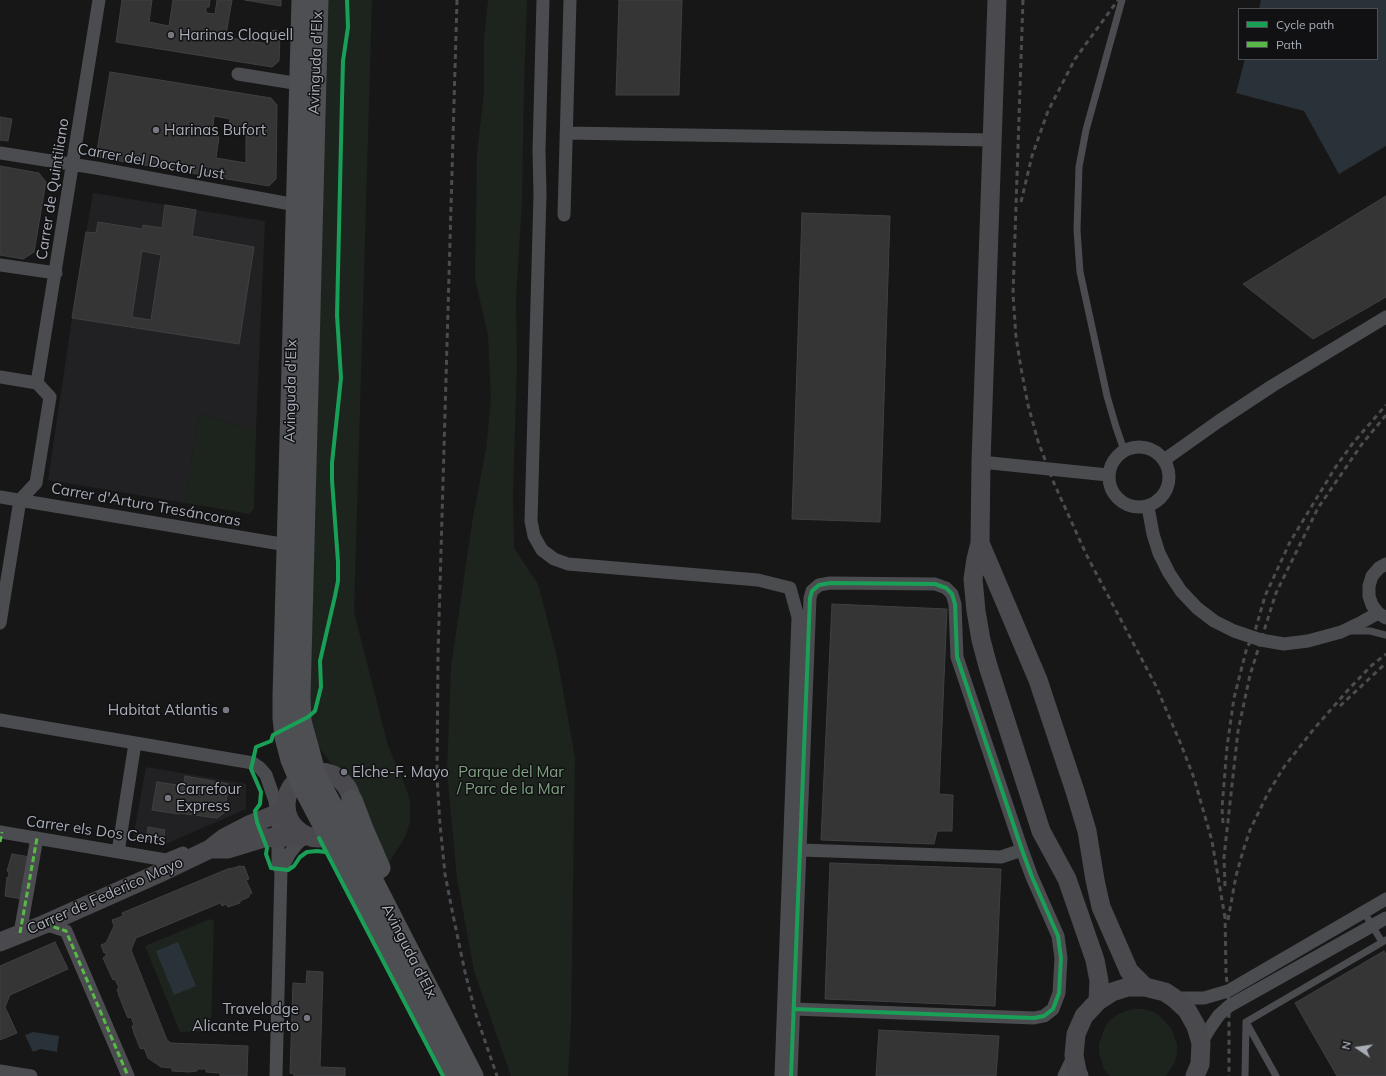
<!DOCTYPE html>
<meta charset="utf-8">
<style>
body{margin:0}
#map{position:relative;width:1386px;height:1076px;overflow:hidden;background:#171717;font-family:Mulish,sans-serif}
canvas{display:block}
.legend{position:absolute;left:1238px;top:8px;width:140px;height:52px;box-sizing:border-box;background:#111113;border:1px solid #4d4f55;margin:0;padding:5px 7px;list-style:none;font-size:12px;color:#a8adb8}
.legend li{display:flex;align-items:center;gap:8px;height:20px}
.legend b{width:20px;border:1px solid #4d4f55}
.north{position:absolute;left:1338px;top:1028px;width:40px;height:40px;-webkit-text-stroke:3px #111113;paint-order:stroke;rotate:283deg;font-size:11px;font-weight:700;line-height:16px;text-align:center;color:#a8adb8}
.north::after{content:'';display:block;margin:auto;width:14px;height:18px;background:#a8adb8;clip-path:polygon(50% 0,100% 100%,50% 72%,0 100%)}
</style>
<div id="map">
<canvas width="1386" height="1076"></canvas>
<ul class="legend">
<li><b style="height:5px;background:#1a9f57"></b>Cycle path</li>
<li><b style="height:5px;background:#58b947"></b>Path</li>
</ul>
<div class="north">N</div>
</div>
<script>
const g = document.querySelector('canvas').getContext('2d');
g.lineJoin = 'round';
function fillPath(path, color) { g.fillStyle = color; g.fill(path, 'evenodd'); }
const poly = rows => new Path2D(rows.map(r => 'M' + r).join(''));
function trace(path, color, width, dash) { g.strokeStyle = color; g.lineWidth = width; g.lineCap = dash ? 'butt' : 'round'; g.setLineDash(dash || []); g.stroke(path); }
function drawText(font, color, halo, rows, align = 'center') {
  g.font = font + ' Mulish,sans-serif'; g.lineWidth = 3; g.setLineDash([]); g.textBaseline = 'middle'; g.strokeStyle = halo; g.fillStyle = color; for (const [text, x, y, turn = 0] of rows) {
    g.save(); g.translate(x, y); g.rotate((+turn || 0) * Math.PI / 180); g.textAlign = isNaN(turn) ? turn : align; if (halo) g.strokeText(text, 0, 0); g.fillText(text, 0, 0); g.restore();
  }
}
fillPath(poly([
 [93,193,265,221,256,430,199,414,185,503,48,480,76,291],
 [146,767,246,784,246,809,166,844,133,838]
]), '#212123');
fillPath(poly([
 [325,0,372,0,354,612,388,746,406,788,410,801,410,822,405,837,387,866,360,796,350,778,332,764,316,744,308,714],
 [488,0,527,0,524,85,522,200,516,299,517,363,513,494,514,548,538,584,557,657,575,758,571,1022,568,1076,511,1076,474,971,457,878,447,772,451,667,473,517,486,450,491,399,488,335,475,279,477,154,484,92,484,39],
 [199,414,256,430,254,509,249,514,185,503],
 [210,919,214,921,211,1031,180,1032,145,946],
 [1134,1009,1142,1009,1151,1011,1159,1015,1171,1028,1177,1044,1177,1053,1175,1062,1166,1076,1110,1076,1104,1069,1099,1053,1099,1044,1105,1027,1110,1020,1117,1015,1125,1011]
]), '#1d241e');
fillPath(poly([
 [1261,0,1386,0,1386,146,1339,174,1304,111,1236,93,1245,59,1377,59,1377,9,1259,9],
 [178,942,196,986,174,995,156,951],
 [33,1032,59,1036,57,1052,41,1049,33,1052,25,1035]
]), '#2a3239');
const building = poly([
 [122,0,152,0,149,22,169,26,173,0,210,0,209,7,206,7,206,13,215,14,217,0,232,0,225,40,230,40,230,38,270,44,271,31,277,30,277,33,280,33,279,61,272,67,116,42,122,0],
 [245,0,281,0,281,6,245,0],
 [619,0,682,0,679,95,616,95,619,0],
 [110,72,271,98,277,105,276,179,269,186,96,157,110,72],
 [214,116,230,119,228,129,246,132,246,163,216,158,219,137,212,136,214,116],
 [0,117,12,119,8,141,0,140,0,117],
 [0,166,39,173,46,182,34,252,23,259,0,255,0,166],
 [1386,196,1386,297,1313,339,1243,284,1386,196],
 [165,205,196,210,192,236,254,247,239,344,72,318,86,232,96,233,98,222,142,229,143,225,162,228,165,205],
 [142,251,161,255,151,320,132,317,142,251],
 [802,213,890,216,880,522,792,519,802,213],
 [832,604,947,609,939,794,953,795,952,831,937,831,934,844,821,840,832,604],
 [185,776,229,784,224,813,217,818,179,813,185,776],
 [157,782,183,786,179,814,152,810,157,782],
 [148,827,165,830,163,842,146,839,148,827],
 [12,854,30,857,22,899,5,896,7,877,8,878,9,872,7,871,12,854],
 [830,863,1001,869,995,1006,825,999,830,863],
 [240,866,241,867,244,866,249,879,246,880,252,893,249,895,249,897,240,901,240,903,228,907,226,904,222,906,220,903,136,938,131,950,167,1040,171,1043,248,1046,247,1076,220,1076,220,1073,206,1072,206,1069,197,1069,197,1071,189,1072,172,1071,172,1068,161,1067,148,1058,144,1048,141,1049,140,1048,134,1033,132,1026,134,1025,131,1017,128,1018,125,1011,119,996,117,989,119,988,115,979,113,980,103,958,106,956,106,952,104,953,101,945,106,943,114,926,112,920,123,916,122,913,230,868,230,869,240,866],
 [55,942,68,969,10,995,5,1007,17,1033,0,1040,0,966,55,942],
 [1384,951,1386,954,1386,1076,1337,1076,1295,1003,1384,951],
 [307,971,323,972,320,1067,345,1068,345,1076,294,1076,294,1074,290,1073,293,983,306,984,307,971],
 [879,1030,999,1036,996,1076,876,1076,879,1030]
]);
fillPath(building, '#353536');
trace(building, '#3f4043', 1);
trace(poly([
 [1122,0,1086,130,1079,167,1077,230,1080,272,1107,396,1116,427,1124,450],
 [1349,631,1370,631,1386,635],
 [1364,912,1382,942],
 [1246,1022,1386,940],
 [1246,1022,1276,1076],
 [1245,1076,1246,1022]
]), '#4b4c50', 7);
trace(poly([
 [543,0,539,151,540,194,531,521,534,536,542,550,554,559,568,564,758,580,790,588,798,617,781,1076],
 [238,74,300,84],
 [566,133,993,140],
 [0,153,96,168,296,205],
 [564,215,570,0],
 [0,265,56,273],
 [0,377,37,383],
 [37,383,99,0],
 '1109 477a30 30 0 1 1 60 0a30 30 0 1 1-60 0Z',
 [1164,460,1219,421,1272,386,1386,317],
 [981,462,1108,475],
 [0,497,287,545],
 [1148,507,1153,534,1159,553,1169,573,1181,591,1197,608,1214,621,1234,631,1261,640,1284,644,1308,641,1341,632,1362,622,1378,613],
 [1386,564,1379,568,1372,576,1369,586,1369,596,1372,605,1378,613,1386,618],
 [0,623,20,500,36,483,50,397,37,383],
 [0,720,253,763,260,768,266,775,275,801,278,826,278,866,281,870],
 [0,832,166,860,183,853],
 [801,850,1001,857,1022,850],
 [118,852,135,743],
 [45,924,66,931,128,1076],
 [20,933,37,838],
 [1174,998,1204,998,1228,991,1386,899],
 [1201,1043,1210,1028,1219,1015,1229,1006,1386,918],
 [0,1071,31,1076],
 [276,1076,281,870,290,853,297,844,306,836],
 [791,1076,810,598,812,591,819,585,830,583,935,584,946,588,952,594,955,604,957,657,1022,850,1032,877,1058,936,1061,958,1059,993,1053,1009,1044,1016,1034,1018,794,1009],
 [1064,1076,1074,1055]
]), '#4b4c50', 13);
trace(poly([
 [997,0,981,462,980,543,976,559,973,579,976,611,981,640,988,666,1041,831,1067,879,1095,960,1099,981,1098,1001],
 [980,543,1038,680,1075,791,1087,831,1095,880,1101,907,1129,971,1145,987],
 '286 805a33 33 0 1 1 66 0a33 33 0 1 1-66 0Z',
 [211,849,228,849,264,838,306,836],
 [0,942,45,924,164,871,210,849,224,838,251,824,286,810],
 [1079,1076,1077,1071,1074,1055,1076,1034,1084,1016,1098,1001,1112,992,1128,987,1145,987,1165,992,1174,998,1187,1010,1196,1026,1201,1043,1200,1064,1195,1076]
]), '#4a4a4e', 19);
trace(poly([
 [302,0,283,696,283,718,285,737,291,760,299,779,455,1076],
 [318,0,300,698,301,721,315,772,323,789,369,873,473,1076],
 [352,800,363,829,380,868]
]), '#4d4f52', 21);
trace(poly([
 [457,0,438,655,437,778,440,824,445,874,453,915,465,972,476,1015,497,1076],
 [1023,0,1013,294,1016,337,1021,368,1028,405,1038,441,1053,481,1087,556,1156,686,1180,742,1194,778,1212,841,1225,918],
 [1021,202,1032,156,1048,111,1075,59,1118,0],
 [1340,706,1386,663],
 [1223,823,1222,808,1227,747,1234,698,1247,647,1253,638,1265,596,1290,542,1335,468,1353,443,1386,405],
 [1225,886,1224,857,1238,731,1250,675,1276,593,1318,508,1362,444,1386,415],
 [1225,914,1226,972,1229,1006,1229,1076],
 [1228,920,1236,876,1243,851,1250,830,1268,793,1284,767,1313,730,1348,690,1371,666,1386,654]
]), '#4b4c4f', 3, [5, 4]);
trace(poly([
 [0,842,2,832],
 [45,924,66,931,128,1076],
 [20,933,37,838]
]), '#58b947', 3, [6, 3]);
trace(poly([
 [319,838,443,1076],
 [325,852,317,851,307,852,300,857,294,866,288,870,271,868,266,854,267,848,257,822,255,811,260,804,261,792,251,769,256,747,271,741,273,735,308,717,315,711,321,687,320,661,335,596,338,581,338,562,332,480,332,463,341,378,337,315,342,100,343,61,348,27,347,0],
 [791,1076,810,598,812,591,819,585,830,583,935,584,946,588,952,594,955,604,957,657,1022,850,1032,877,1058,936,1061,958,1059,993,1053,1009,1044,1016,1034,1018,794,1009]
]), '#1a9f57', 4);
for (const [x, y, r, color] of [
 [171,35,4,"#757880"],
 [156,130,4,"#757880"],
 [226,710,4,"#757880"],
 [344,772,4,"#757880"],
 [168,798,4,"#757880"],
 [307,1018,4,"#757880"]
]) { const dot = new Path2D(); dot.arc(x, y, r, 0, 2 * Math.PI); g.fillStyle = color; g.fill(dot); trace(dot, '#111113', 1.5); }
drawText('15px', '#a8adb8', '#111113', [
 ["Harinas Cloquell",179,35],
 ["Harinas Bufort",164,130],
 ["Habitat Atlantis",218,710,"right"],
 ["Elche-F. Mayo",352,772],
 ["Carrefour",176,789],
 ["Express",176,806],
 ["Travelodge",299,1009,"right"],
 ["Alicante Puerto",299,1026,"right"]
], 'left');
drawText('15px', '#a8adb8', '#111113', [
 ["Avinguda d'Elx",316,63,-88],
 ["Carrer del Doctor Just",151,162,10],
 ["Carrer de Quintiliano",53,189,-81],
 ["Avinguda d'Elx",291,391,-89],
 ["Carrer d'Arturo Tresáncoras",146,505,10],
 ["Carrer els Dos Cents",96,831,8],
 ["Carrer de Federico Mayo",105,896,-24],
 ["Avinguda d'Elx",409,951,63]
]);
drawText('15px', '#7fa381', '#111113', [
 ["Parque del Mar",511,772],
 ["/ Parc de la Mar",511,789]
]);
</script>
